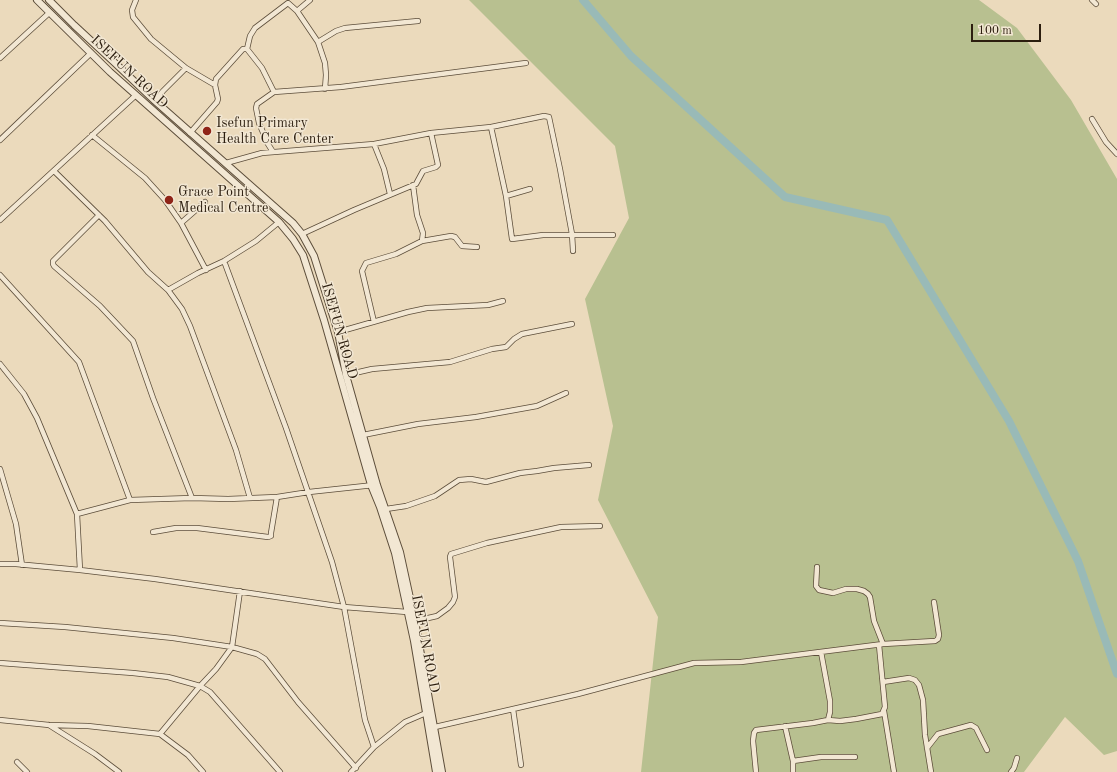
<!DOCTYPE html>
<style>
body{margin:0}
#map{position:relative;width:1117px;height:772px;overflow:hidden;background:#ebdabc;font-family:"Old Standard TT",serif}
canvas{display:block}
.scale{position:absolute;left:971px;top:24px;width:70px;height:18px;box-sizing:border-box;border:2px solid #2c1e0f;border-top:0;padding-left:5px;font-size:12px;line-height:14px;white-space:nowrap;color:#2c1e0f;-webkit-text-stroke:3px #f2e7d3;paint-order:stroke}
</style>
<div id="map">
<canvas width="1117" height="772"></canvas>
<div class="scale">100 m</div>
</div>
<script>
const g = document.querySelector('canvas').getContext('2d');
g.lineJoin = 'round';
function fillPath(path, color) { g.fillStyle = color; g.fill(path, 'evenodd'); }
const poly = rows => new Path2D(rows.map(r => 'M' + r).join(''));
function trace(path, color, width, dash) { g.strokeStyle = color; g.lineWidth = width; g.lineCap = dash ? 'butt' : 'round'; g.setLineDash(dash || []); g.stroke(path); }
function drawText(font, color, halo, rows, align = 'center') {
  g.font = font + ' "Old Standard TT",serif'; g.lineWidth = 3; g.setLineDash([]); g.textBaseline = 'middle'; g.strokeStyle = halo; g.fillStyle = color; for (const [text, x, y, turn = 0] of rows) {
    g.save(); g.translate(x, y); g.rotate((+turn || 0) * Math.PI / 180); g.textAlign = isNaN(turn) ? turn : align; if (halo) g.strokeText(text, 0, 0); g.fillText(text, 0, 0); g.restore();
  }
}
fillPath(poly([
 [469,0,979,0,1017,28,1071,100,1117,179,1117,751,1104,755,1065,717,1024,772,641,772,658,617,598,500,613,426,585,299,629,218,615,146]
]), '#b8c090');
trace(poly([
 [583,0,631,56,785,197,887,220,1009,421,1078,561,1117,674]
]), '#99bab7', 8);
const minor = poly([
 [136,0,132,10,133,17,151,39,186,68,215,85],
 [1092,0,1096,4],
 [297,11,310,0],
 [318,42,336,31,345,28,418,21],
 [247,49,250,36,255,28,288,3,297,11,318,42,325,63,326,75,325,89],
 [0,58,49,13],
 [155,101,163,91,186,68],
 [1092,119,1106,142,1117,154],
 [491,127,506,196,512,239,543,235,613,235],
 [190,133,217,102,218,99,215,85,216,79,243,49,247,49,262,68,274,92],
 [92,135,145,178,165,200,181,223,206,270],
 [0,140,91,53],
 [374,144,384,169,390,194],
 [273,152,268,144,259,123,256,108,257,104,274,92,341,87,526,63],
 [226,163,262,153,374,144,431,133,491,127,544,116,549,117,560,169,572,234,573,251],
 [54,171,105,221,148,272,168,290,182,309,190,326,236,450,250,498],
 [413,185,417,215,423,233,422,241],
 [506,196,530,189],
 [99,215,53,261,53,264,54,266,100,306,133,341,153,398,192,498],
 [0,220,136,95],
 [181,223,205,202],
 [302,234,354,210,416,184,423,171,436,167,438,165,431,133],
 [224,261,286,428,332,562,344,607,365,720,374,747],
 [0,275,79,362,130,500],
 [168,290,198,273,224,261,256,241,279,222],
 [374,322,362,271,366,263,396,254,422,241,451,236,455,237,462,246,477,247],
 [338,332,408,312,427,308,488,305,503,301],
 [0,364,24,394,37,418,77,514,80,570],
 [346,375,372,369,450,362,492,349,506,347,514,339,522,334,572,324],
 [363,435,418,424,476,417,537,406,566,393],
 [0,469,16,524,22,565],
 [386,509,406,506,435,496,459,480,471,479,486,482,520,473,537,471,554,468,589,465],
 [77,514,130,500,192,498,228,499,277,497,309,492,374,485],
 [153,532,176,528,197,528,268,537,271,536,271,533,277,497],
 [0,564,16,564,80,570,155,579,344,607,407,612],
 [415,621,437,616,448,608,453,602,455,597,450,557,451,554,487,543,561,527,600,526],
 [0,623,65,627,173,638,232,647,257,654,265,659,298,702,356,768],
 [883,644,935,641,938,639,939,635,934,602],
 [821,652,830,701,830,712,828,720],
 [0,663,133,673,168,677,200,686,210,692,280,772],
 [883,682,909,678,915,680,919,685,923,700,925,735,931,772],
 [513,709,521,765],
 [884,711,894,772],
 [0,720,49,725,88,726,160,734,188,755,203,772],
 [49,725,95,754,119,772],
 [785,726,793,761,793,772],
 [435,727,578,694,694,663,741,662,883,644,874,621,870,597,868,594,864,591,857,589,846,589,833,593,819,590,816,586,817,567],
 [160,734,200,686,216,669,232,647,240,591],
 [927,748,938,734,971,725,976,728,987,750],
 [793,761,821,757,855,757],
 [17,762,27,772],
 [351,772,374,747,405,722,426,713],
 [756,772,753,741,754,733,756,730,813,723,828,720,840,721,856,719,882,714,885,707,879,645],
 [1011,772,1014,768,1017,758]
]);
const tertiary = poly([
 [37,0,110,72,279,222,293,239,303,255,324,320,371,485,380,507,395,553,414,641,436,772],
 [49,0,74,25,115,63,155,101,293,223,302,234,314,256,338,332,346,375,377,485,400,552,415,621,442,772]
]);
trace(minor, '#5c4d3a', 6);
trace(tertiary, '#5c4d3a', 8);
trace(minor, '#f2e7d3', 4.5);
trace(tertiary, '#f2e7d3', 6);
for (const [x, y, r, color] of [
 [207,131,5,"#8f2418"],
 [169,200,5,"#8f2418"]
]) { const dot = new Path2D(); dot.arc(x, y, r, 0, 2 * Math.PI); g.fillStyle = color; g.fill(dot); trace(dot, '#f2e7d3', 1.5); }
drawText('14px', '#2c1e0f', '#f2e7d3', [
 ["ISEFUN ROAD",129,72,43],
 ["ISEFUN ROAD",339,331,74],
 ["ISEFUN ROAD",425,644,79]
]);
drawText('14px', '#2c1e0f', '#f2e7d3', [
 ["Isefun Primary",216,123],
 ["Health Care Center",216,139],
 ["Grace Point",178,192],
 ["Medical Centre",178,208]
], 'left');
</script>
